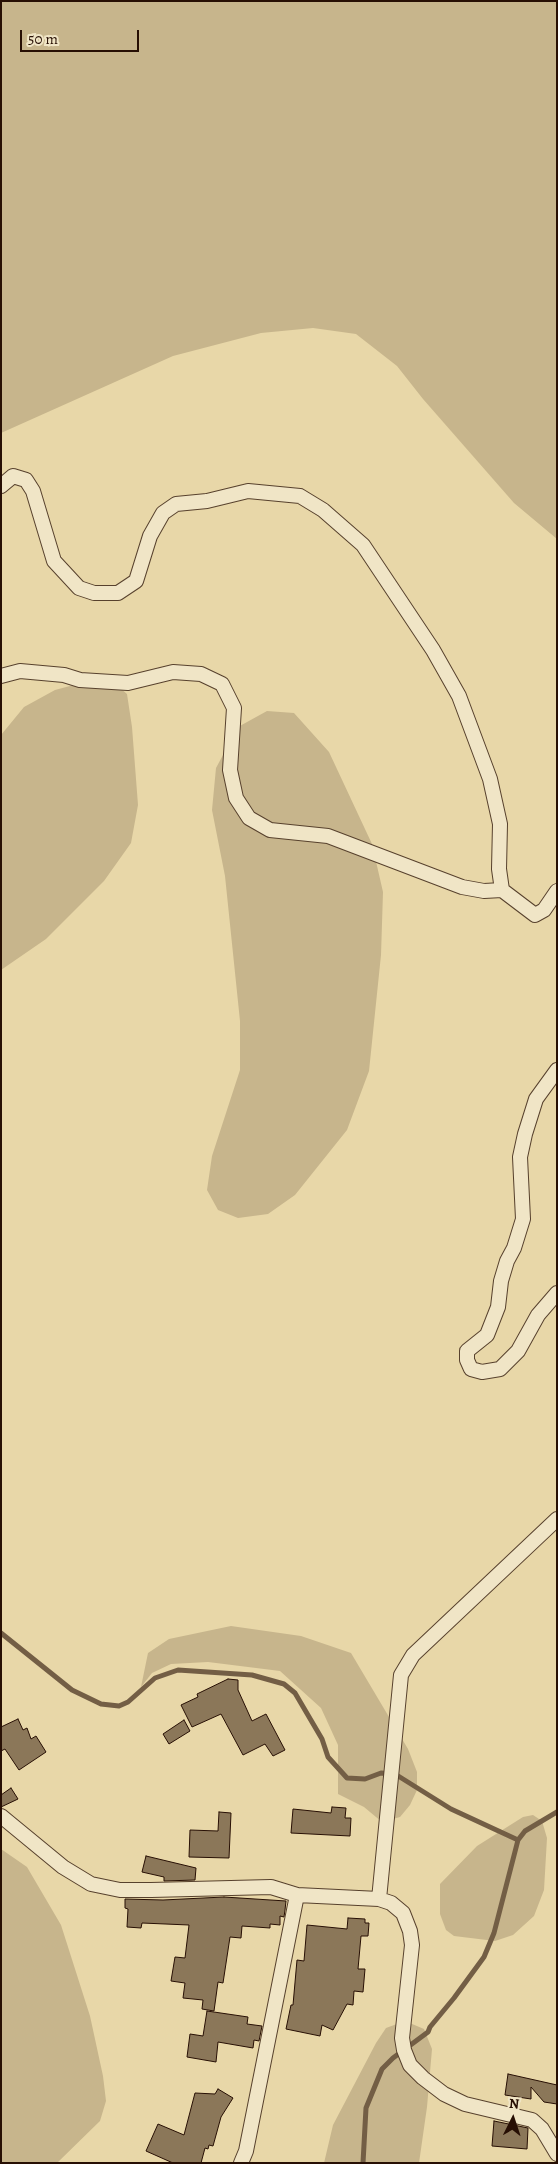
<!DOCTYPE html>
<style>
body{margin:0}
#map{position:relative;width:558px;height:2164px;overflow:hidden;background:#e8d7a8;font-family:Alegreya,serif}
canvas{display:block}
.frame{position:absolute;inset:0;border:2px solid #270f04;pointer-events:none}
.north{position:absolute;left:488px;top:2094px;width:50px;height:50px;-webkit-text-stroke:4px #f0e5c6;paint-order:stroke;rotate:4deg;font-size:14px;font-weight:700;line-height:20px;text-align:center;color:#270f04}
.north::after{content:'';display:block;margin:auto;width:18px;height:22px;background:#270f04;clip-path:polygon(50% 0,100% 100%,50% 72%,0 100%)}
.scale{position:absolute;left:20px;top:30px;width:119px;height:22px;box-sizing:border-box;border:2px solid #270f04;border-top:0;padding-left:6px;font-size:15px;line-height:18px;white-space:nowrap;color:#270f04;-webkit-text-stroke:4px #f0e5c6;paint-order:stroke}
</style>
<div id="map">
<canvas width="558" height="2164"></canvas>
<div class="frame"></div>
<div class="north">N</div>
<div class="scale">50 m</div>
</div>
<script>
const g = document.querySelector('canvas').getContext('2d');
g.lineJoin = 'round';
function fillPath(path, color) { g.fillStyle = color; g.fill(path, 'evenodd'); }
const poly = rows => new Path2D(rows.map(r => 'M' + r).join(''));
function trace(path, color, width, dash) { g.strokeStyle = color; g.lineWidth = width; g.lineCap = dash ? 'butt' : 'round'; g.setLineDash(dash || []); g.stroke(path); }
fillPath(poly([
 [1,1,557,1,557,539,514,503,423,399,397,366,356,334,313,328,261,333,173,356,1,433],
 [85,682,113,682,127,694,132,727,138,805,131,843,104,881,46,939,1,970,1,735,24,707,55,690],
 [267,711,294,713,329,752,372,844,383,892,381,955,369,1071,347,1130,295,1195,268,1214,238,1218,218,1210,207,1190,212,1156,240,1070,240,1021,225,876,212,810,216,768,238,727],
 [231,1626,301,1636,351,1653,408,1749,417,1772,417,1790,410,1805,400,1817,382,1822,364,1807,338,1794,338,1745,321,1708,280,1671,208,1662,171,1664,152,1673,141,1687,148,1653,169,1639],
 [533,1815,542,1821,547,1838,544,1890,534,1916,513,1935,495,1941,454,1936,446,1930,440,1914,440,1884,477,1846,523,1817],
 [1,1849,27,1867,61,1925,90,2016,103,2076,106,2101,100,2121,57,2163,1,2163],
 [405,2021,424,2029,432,2049,427,2107,419,2163,324,2163,333,2125,376,2043,386,2028]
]), '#c7b58c');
trace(poly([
 [1,1633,72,1690,101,1704,119,1706,128,1702,155,1678,178,1670,252,1675,284,1684,295,1693,322,1739,328,1757,347,1778,365,1779,381,1773,395,1774,451,1809,518,1840],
 [363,2163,366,2108,382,2069,393,2058,428,2032,430,2027,454,1998,484,1957,494,1933,518,1840,525,1831,557,1812]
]), '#735e45', 5);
const building = poly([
 [228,1679,238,1680,238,1690,252,1721,266,1714,285,1750,273,1756,265,1744,243,1755,221,1714,192,1727,181,1705,198,1697,197,1694,228,1679],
 [18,1719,23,1730,27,1728,31,1739,36,1736,46,1752,19,1770,5,1749,1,1751,1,1727,18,1719],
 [184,1720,190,1731,169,1744,163,1734,184,1720],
 [11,1788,18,1799,1,1807,1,1795,11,1788],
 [332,1807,346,1808,345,1818,351,1818,350,1836,291,1833,293,1809,331,1813,332,1807],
 [219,1812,231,1813,229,1858,189,1857,190,1830,218,1831,219,1812],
 [146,1856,196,1868,195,1880,164,1881,164,1877,142,1872,146,1856],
 [224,1897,286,1901,285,1910,284,1917,280,1916,280,1925,270,1924,270,1928,242,1926,241,1938,230,1937,223,1983,218,1982,214,2011,202,2009,203,2000,183,1998,185,1983,171,1981,175,1957,185,1958,189,1925,142,1923,141,1928,127,1927,128,1909,125,1908,125,1899,163,1900,224,1897],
 [348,1918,365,1919,365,1923,369,1923,368,1936,361,1936,358,1969,365,1969,363,1992,354,1991,353,2005,347,2004,333,2030,322,2025,320,2036,286,2029,291,2005,293,2005,297,1960,304,1961,307,1925,347,1929,348,1918],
 [207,2011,248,2017,247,2024,262,2026,259,2041,254,2040,253,2048,218,2042,216,2062,187,2057,190,2034,203,2036,207,2011],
 [508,2074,557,2085,557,2104,544,2102,531,2087,531,2099,505,2095,508,2074],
 [218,2089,233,2098,221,2117,213,2146,209,2145,208,2149,205,2148,201,2163,173,2163,146,2151,158,2124,184,2135,195,2093,215,2094,218,2089],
 [494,2121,528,2128,527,2149,492,2146,494,2121]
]);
fillPath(building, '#8b7759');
trace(building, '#270f04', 1);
const street = poly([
 [1,486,13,476,26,480,33,491,54,561,79,588,94,593,118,593,136,581,150,536,163,513,176,504,207,501,248,491,300,496,323,510,363,545,433,650,459,696,490,779,500,824,499,869,502,890],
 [1,676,20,671,64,675,80,680,128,683,173,672,201,674,222,684,234,708,230,770,236,798,249,818,270,830,328,836,462,887,484,891,502,890,535,915,544,910,557,891],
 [557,1070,536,1099,525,1134,520,1157,523,1219,514,1248,507,1261,501,1281,498,1307,487,1335,467,1351,467,1360,471,1369,482,1372,500,1369,518,1351,538,1315,557,1293],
 [1,1816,63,1867,91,1884,120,1890,151,1890,271,1887,297,1895,379,1899,391,1903,403,1913,410,1931,412,1945,402,2038,404,2050,410,2065,423,2078,444,2094,465,2104,532,2120,542,2129,557,2154],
 [379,1899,401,1675,413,1655,557,1519],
 [241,2163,246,2151,297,1895]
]);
trace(street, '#57412d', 16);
trace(street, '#f0e5c6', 14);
</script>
